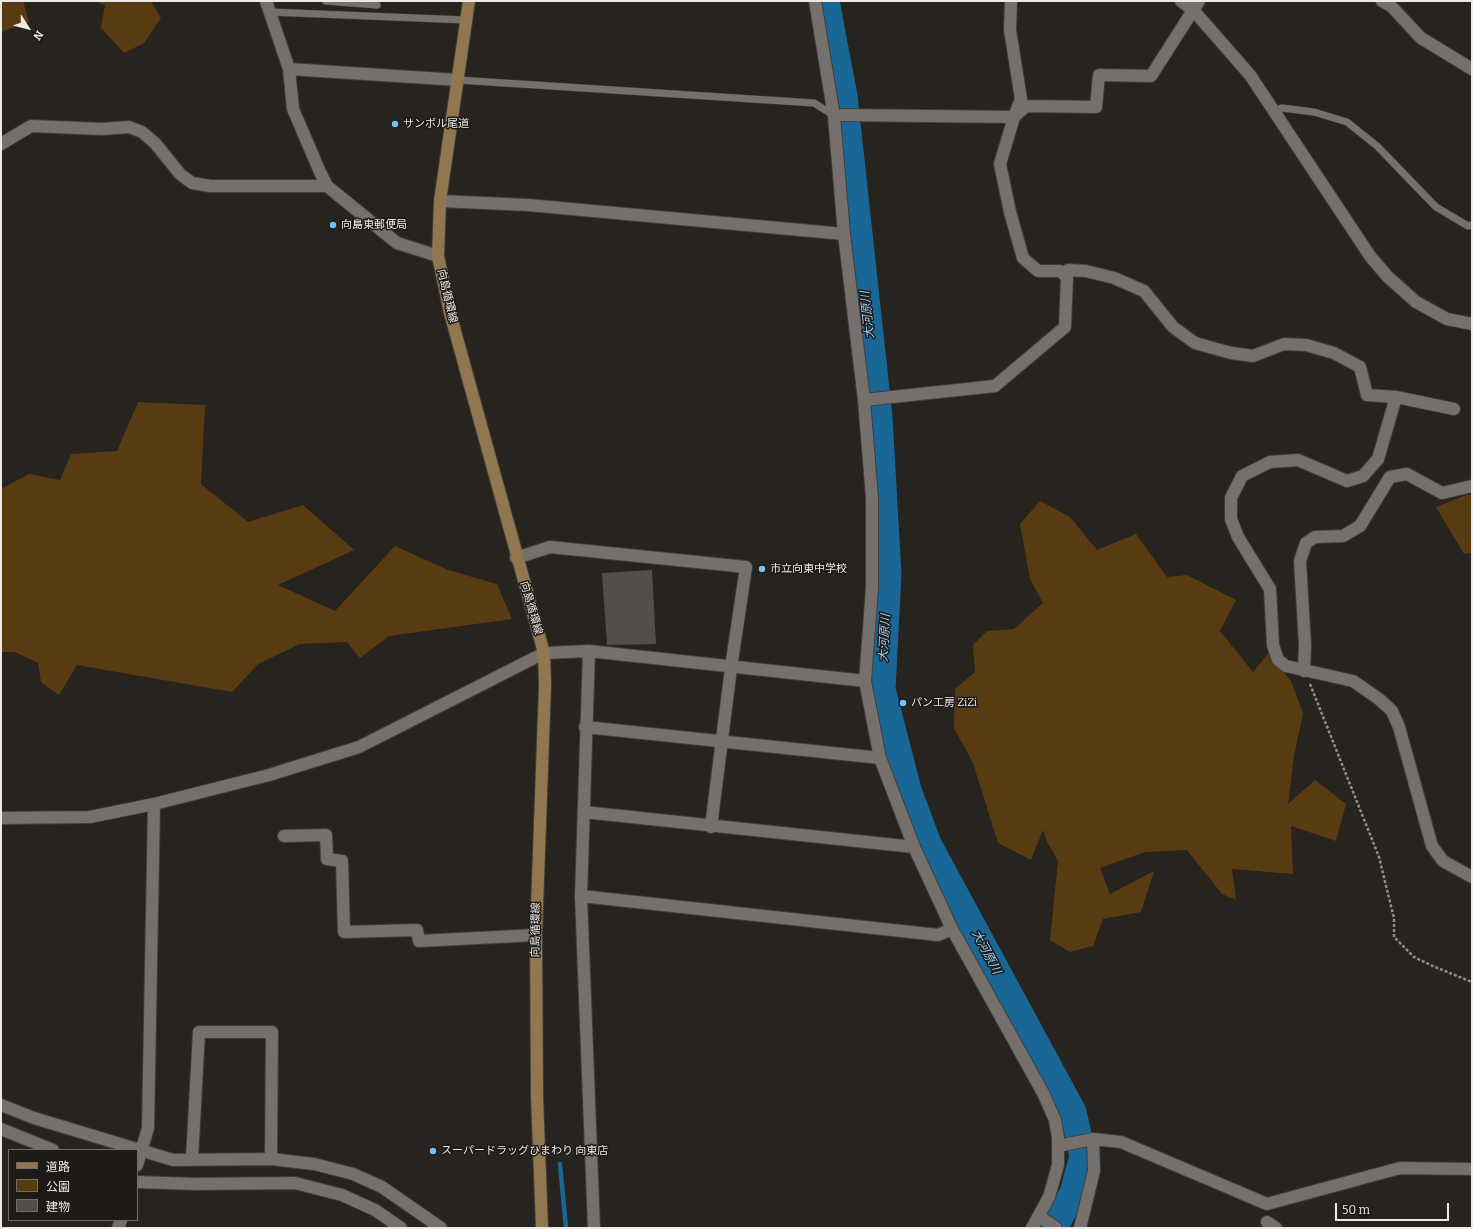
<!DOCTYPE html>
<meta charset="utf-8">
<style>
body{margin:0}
#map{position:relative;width:1473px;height:1229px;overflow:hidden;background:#27231f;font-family:Bitter,"Noto Sans JP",serif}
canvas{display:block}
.frame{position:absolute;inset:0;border:2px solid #eceae7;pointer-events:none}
.legend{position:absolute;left:8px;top:1149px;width:130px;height:72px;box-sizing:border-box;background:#1e1a16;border:1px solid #706d6a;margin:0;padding:5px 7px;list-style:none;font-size:12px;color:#eceae7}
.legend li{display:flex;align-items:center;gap:8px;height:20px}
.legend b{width:20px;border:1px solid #706d6a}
.north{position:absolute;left:8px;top:8px;width:40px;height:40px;-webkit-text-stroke:3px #1e1a16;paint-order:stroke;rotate:126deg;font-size:11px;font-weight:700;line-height:16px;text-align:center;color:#eceae7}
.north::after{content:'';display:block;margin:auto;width:14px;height:18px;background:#eceae7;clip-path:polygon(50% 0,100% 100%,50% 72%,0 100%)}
.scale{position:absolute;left:1335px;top:1203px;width:114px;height:18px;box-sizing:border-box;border:2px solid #eceae7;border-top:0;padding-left:5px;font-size:12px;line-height:14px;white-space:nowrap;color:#eceae7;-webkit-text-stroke:3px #1e1a16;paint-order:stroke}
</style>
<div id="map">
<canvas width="1473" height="1229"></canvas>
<div class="frame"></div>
<ul class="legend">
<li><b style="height:5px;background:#90774f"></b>道路</li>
<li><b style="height:11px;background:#593b12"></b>公園</li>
<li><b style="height:11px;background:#534e4a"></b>建物</li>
</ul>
<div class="north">N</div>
<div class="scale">50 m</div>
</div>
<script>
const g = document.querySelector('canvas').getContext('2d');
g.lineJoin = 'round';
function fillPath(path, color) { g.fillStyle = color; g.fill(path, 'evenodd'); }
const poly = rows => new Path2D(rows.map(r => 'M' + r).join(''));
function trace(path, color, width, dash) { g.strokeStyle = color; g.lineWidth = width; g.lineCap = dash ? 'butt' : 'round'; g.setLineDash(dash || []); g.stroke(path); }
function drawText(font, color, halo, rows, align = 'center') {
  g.font = font + ' Bitter,"Noto Sans JP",serif'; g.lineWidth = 3; g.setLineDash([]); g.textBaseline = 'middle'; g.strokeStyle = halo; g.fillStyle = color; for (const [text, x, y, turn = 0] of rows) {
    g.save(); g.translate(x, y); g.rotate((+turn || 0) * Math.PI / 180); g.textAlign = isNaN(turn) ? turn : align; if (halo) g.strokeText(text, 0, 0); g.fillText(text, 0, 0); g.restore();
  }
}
fillPath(poly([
 [1,1,23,1,29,22,1,32],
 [93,1,151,1,161,18,144,43,124,53,101,28,105,5],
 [138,402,205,405,201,484,248,522,303,505,354,550,278,585,335,611,395,546,448,570,497,584,512,619,389,636,360,658,347,642,300,644,258,664,232,692,77,665,59,695,41,682,38,663,15,652,1,652,1,489,29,474,60,480,71,454,117,451],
 [1466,495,1472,495,1472,553,1464,554,1436,507],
 [1040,501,1070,517,1097,550,1136,534,1167,577,1187,575,1236,600,1220,631,1253,672,1268,654,1291,681,1303,713,1294,756,1288,804,1315,780,1346,804,1336,841,1291,826,1293,874,1232,869,1236,900,1222,894,1187,850,1145,852,1100,868,1110,894,1154,871,1141,912,1103,919,1093,946,1070,952,1050,940,1058,861,1047,842,1043,830,1031,860,998,843,973,763,954,728,955,689,975,672,973,645,987,631,1014,629,1043,603,1030,579,1020,524]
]), '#593b12');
trace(poly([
 [560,1164,566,1228]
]), '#196797', 4.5);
trace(poly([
 [826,1,844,96,879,417,888,574,882,689,908,790,928,844,1073,1112,1083,1156,1073,1193,1054,1228]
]), '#196797', 27);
fillPath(poly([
 [652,570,656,644,607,645,602,573]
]), '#534e4a');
const service = poly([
 [326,1,377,5],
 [270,12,465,20],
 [458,80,814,103,835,116],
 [1273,112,1282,108,1314,112,1347,122,1377,146,1436,207,1468,226,1472,225]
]);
const minor = poly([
 [266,1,289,69,293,109,320,172,327,186,397,243,438,256],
 [1382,1,1391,6,1421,38,1472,69],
 [289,69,458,80],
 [842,115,1014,117,1026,106,1096,107,1099,75,1151,76,1199,1],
 [1,144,31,126,102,129,129,127,142,132,155,143,180,174,192,183,210,186,327,186],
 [440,201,528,205,844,234],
 [1065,273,1068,270,1086,271,1114,278,1144,291,1173,327,1195,343,1231,353,1253,356,1284,344,1306,345,1334,353,1360,367,1367,395,1396,397,1454,409],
 [1396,397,1378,459,1363,476,1347,481,1298,460,1270,462,1242,476,1231,498,1231,519,1238,537,1270,589,1273,645,1278,660,1286,666,1353,681,1379,699,1392,711,1399,727,1432,846,1443,861,1472,877],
 [864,400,995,386,1065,327,1067,277,1060,271,1038,271,1023,258,1010,212,1000,164,1014,117,1021,99,1010,30,1011,1],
 [516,558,550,547,746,567,731,668,711,827],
 [589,651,581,896,594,1228],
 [544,653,589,651,865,681],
 [1304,671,1305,645,1300,561,1306,543,1315,537,1343,536,1360,526,1390,477,1407,474,1442,493,1472,486],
 [585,727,880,758],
 [584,812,914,847],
 [284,836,326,835,327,859,342,861,344,932,417,930,419,941,536,935],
 [581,896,938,935,952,929],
 [1,1129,53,1150],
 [1058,1146,1093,1139,1121,1142,1267,1204,1400,1168,1472,1169],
 [192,1159,199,1032,272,1032,271,1159],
 [137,1165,148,1128,154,804],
 [137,1182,195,1184,295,1183,342,1195,375,1210,401,1228],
 [1039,1216,1056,1228],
 [1267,1222,1276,1228],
 [118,1228,121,1220],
 [1080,1228,1094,1171,1093,1139]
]);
const tertiary = poly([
 [815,1,834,116,844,234,864,400,872,498,872,588,865,681,880,758,914,847,952,929,1043,1093,1055,1120,1058,1138,1058,1165,1049,1197,1032,1228],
 [1181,1,1194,11,1250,75,1370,256,1387,276,1416,302,1447,319,1472,324],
 [1,818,90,817,154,804,269,775,359,747,544,653],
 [1,1105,34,1118,173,1160,271,1159,314,1164,353,1174,382,1187,441,1228]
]);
const secondary = poly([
 [469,1,440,201,438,256,450,313,544,653,545,685,536,935,537,1096,542,1228]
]);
trace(service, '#403e3a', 8);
trace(minor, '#403e3a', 14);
trace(tertiary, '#403e3a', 14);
trace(secondary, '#403e3a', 14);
trace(poly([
 [1310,684,1379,857,1394,918,1394,937,1414,957,1435,967,1472,982]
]), '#918e8b', 2.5, [3, 2]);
trace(service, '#75706b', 7);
trace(minor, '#75706b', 12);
trace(tertiary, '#75706b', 12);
trace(secondary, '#90774f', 12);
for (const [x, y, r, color] of [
 [395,124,4,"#75c0f6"],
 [333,225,4,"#75c0f6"],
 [762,569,4,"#75c0f6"],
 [903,703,4,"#75c0f6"],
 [433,1151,4,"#75c0f6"]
]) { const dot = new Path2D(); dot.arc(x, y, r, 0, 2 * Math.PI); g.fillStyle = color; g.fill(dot); trace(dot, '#1e1a16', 1.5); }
drawText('11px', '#eceae7', '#1e1a16', [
 ["サンボル尾道",403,124],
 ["向島東郵便局",341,225],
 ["市立向東中学校",770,569],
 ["パン工房 ZiZi",911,703],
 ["スーパードラッグひまわり 向東店",441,1151]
], 'left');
drawText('11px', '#eceae7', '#1e1a16', [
 ["向島循環線",447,296,77],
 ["向島循環線",531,608,74],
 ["向島循環線",536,930,-89]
]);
drawText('italic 12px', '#9ad0f9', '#1e1a16', [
 ["大河原川",868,315,-96],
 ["大河原川",885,638,-87],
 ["大河原川",986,952,62]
]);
</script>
